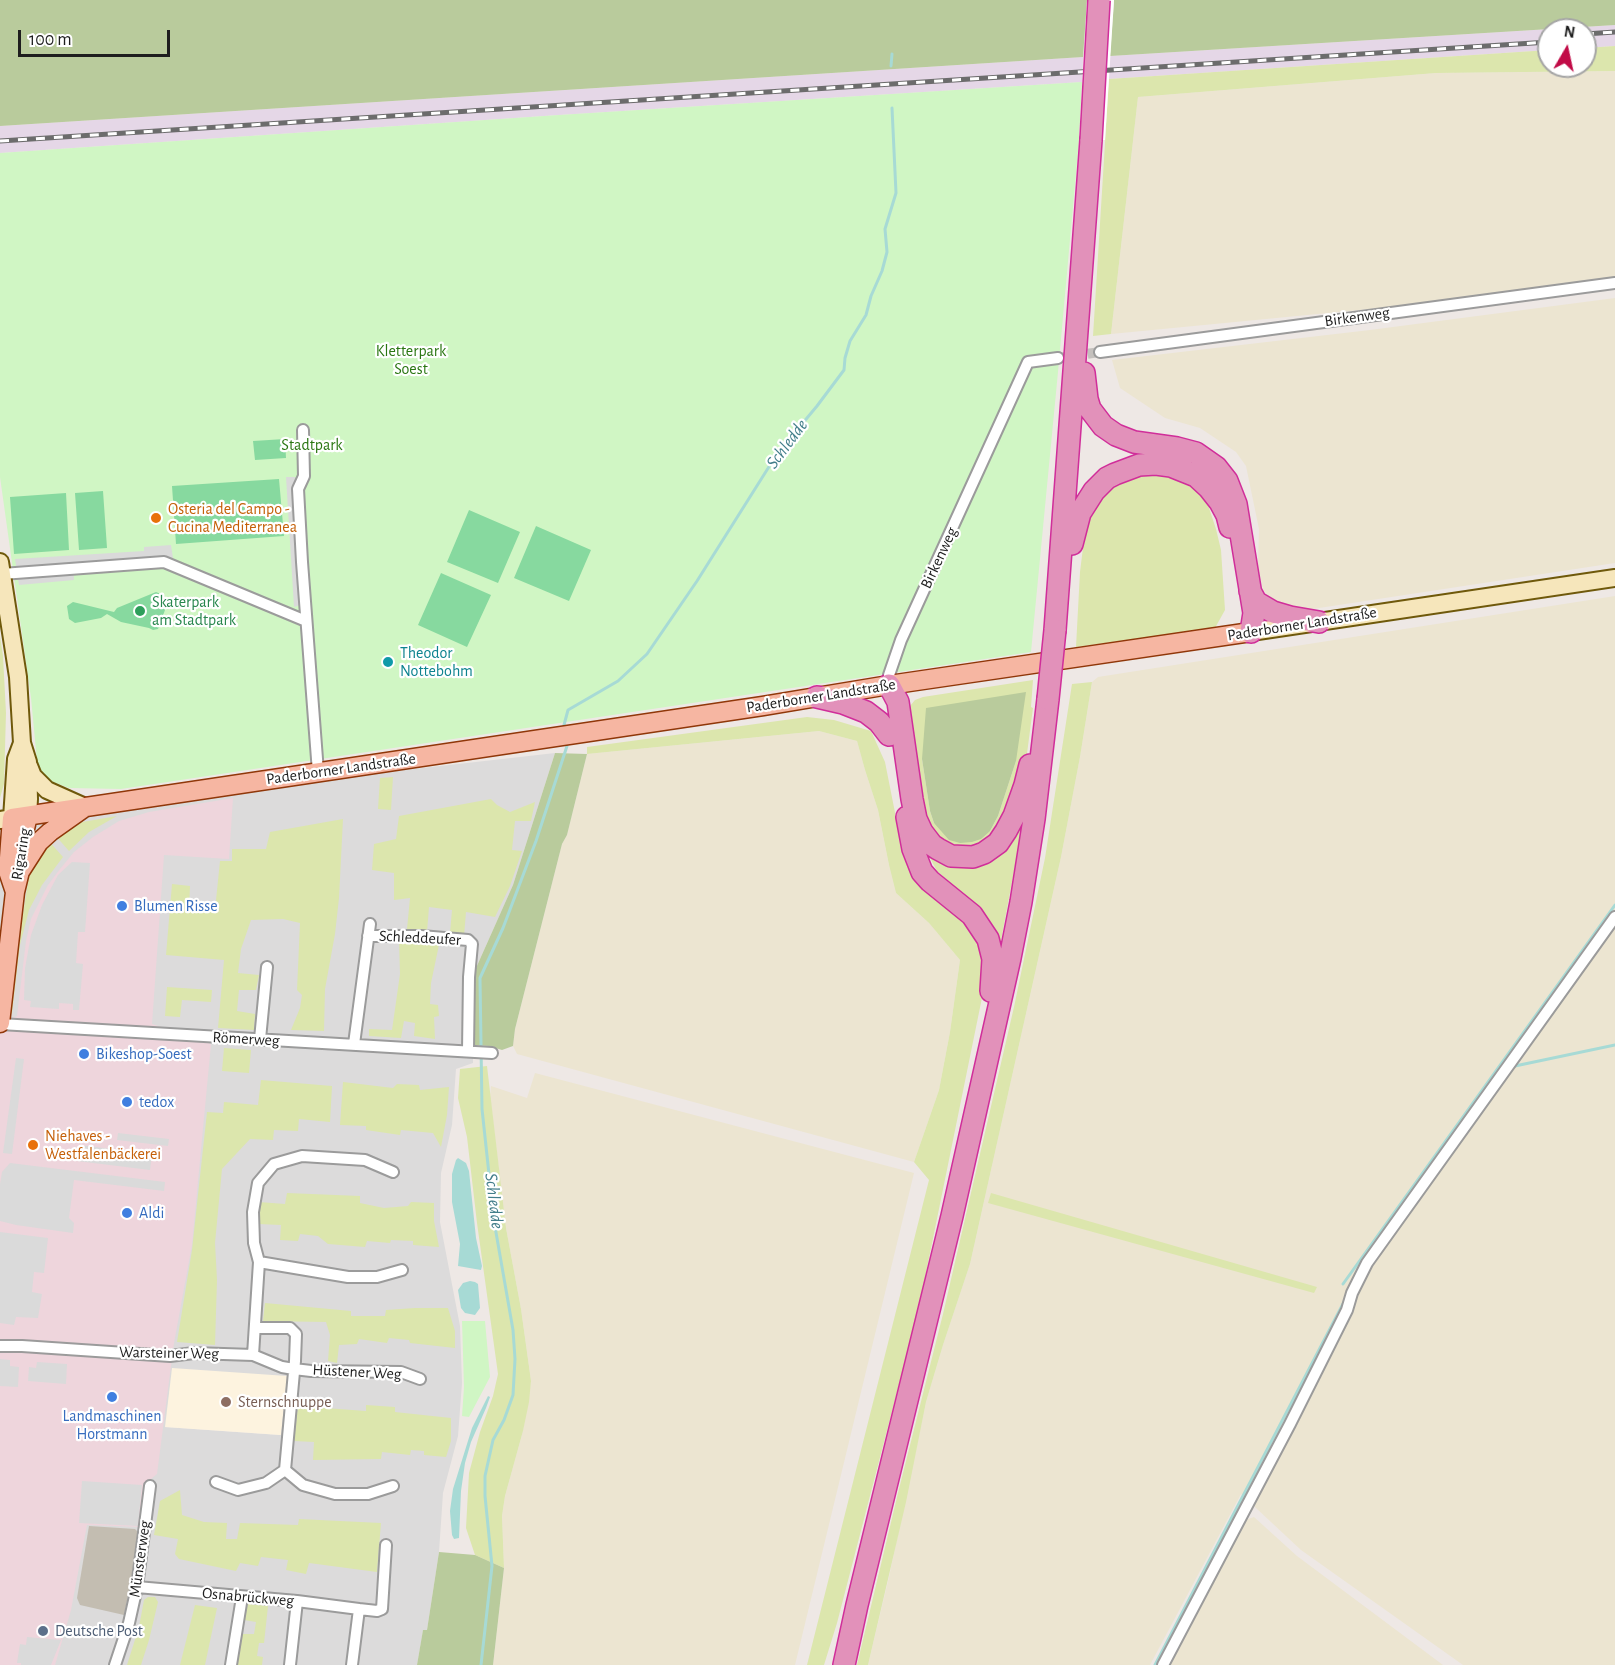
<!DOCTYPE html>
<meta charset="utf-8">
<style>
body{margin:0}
#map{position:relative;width:1615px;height:1665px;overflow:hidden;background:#eee8e5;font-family:"Alegreya Sans",sans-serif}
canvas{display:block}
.north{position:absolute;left:1537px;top:18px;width:60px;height:60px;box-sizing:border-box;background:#fff;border:2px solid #a5a5a5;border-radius:50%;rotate:9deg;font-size:16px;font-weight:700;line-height:24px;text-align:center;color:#1e1e1e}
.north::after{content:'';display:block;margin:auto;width:21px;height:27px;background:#c10b47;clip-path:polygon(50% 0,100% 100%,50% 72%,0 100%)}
.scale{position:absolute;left:18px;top:30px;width:152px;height:27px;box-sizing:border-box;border:3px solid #1e1e1e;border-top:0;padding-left:8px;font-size:18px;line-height:21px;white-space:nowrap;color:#1e1e1e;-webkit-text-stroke:4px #fff;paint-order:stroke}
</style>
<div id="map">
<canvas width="1615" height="1665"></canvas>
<div class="north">N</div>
<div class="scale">100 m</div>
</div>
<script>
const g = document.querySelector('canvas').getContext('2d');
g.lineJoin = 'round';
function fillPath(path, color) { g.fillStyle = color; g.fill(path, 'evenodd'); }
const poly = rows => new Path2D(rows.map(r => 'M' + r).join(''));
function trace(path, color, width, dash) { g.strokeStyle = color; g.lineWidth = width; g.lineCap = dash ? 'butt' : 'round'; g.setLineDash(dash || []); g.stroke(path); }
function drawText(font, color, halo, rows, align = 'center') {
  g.font = font + ' "Alegreya Sans",sans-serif'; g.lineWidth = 4.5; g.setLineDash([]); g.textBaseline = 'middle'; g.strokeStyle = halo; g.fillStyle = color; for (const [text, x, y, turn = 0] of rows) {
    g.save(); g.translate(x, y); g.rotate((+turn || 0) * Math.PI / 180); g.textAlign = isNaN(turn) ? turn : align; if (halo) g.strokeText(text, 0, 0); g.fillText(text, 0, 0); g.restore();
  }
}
fillPath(poly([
 [555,753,513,885,472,977,473,1063,456,1069,452,1125,441,1173,440,1222,460,1326,462,1383,458,1436,443,1493,439,1552,427,1630,423,1631,417,1665,0,1665,0,816],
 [287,1376,280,1435,165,1427]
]), '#dcdbdb');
fillPath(poly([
 [233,798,229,859,164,855,152,1024,211,1044,192,1245,174,1343,157,1474,145,1484,141,1527,87,1525,71,1610,55,1665,0,1665,0,1024,17,1016,26,941,31,919,48,885,60,869,74,852,93,837,119,821,149,812]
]), '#eed5dc');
fillPath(poly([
 [1615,25,1615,46,1585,48,1585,30,1549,30,1549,50,1109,79,1110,56],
 [1083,57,1082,82,559,115,0,153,0,126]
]), '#e5d7e7');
fillPath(poly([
 [172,1368,287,1376,281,1435,165,1427]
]), '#fdf3df');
fillPath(poly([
 [89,1526,135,1529,138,1532,132,1577,124,1615,80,1605,77,1598]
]), '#c3bdb1');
fillPath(poly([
 [1615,71,1615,278,1421,304,1111,334,1138,97,1436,73],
 [1615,298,1615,563,1306,610,1276,604,1263,590,1258,565,1259,529,1246,466,1236,452,1200,428,1165,418,1120,388,1112,360,1370,330],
 [1615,596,1615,1665,1463,1665,1301,1550,1241,1494,1150,1665,868,1665,889,1577,926,1402,943,1345,970,1264,1061,857,1080,757,1092,682,1098,677],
 [819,731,857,741,865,770,878,810,889,865,896,893,929,923,960,960,950,1032,939,1090,914,1162,517,1054,513,1046,515,1029,562,844,567,835,587,754],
 [535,1073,914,1173,795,1665,493,1665,504,1568,502,1516,505,1496,523,1431,531,1381,521,1309,506,1228,490,1096,491,1086,527,1098],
 [1254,1517,1297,1556,1443,1665,1168,1665,1245,1520]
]), '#ece5d1');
fillPath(poly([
 [1615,46,1615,71,1436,73,1138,97,1111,334,1093,336,1109,79,1549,50,1549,66,1585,66,1585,48],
 [1141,472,1185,478,1204,493,1216,529,1221,550,1225,610,1215,628,1076,647,1080,572,1087,515,1099,497,1116,482],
 [0,636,3,656,6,713,4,784,0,798],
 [1033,680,1031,707,1033,708,1026,761,998,837,959,852,925,827,908,716,910,706,915,700,923,697],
 [922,759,1016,761,998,816,990,831,934,823,930,811],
 [1092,682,1080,757,1061,857,970,1264,943,1345,926,1402,906,1502,868,1665,857,1665,898,1493,943,1314,1014,1007,1045,858,1072,684],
 [807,717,834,720,871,731,885,762,904,858,922,886,965,922,981,950,985,983,919,1307,837,1623,824,1665,807,1665,929,1180,914,1162,939,1090,950,1032,960,960,929,923,896,893,889,865,878,810,865,770,857,741,819,731,587,754,587,747],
 [393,777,391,810,378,809,380,778],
 [491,799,497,805,510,812,535,802,531,821,515,821,512,850,522,851,510,886,495,917,466,912,464,936,450,933,452,910,429,907,427,932,407,929,410,898,394,900,394,873,372,870,374,844,396,839,399,816],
 [1026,807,999,951,985,914,937,871,922,843,970,866],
 [117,816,89,832,69,851,54,834,71,824],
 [343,819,339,898,335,934,325,989,324,1031,291,1030,300,1008,302,995,297,990,300,923,283,919,251,920,241,949,238,973,259,975,256,990,239,990,237,1011,255,1014,254,1030,218,1028,224,960,166,955,172,884,190,886,189,909,215,910,220,861,232,861,232,849,266,849,270,832],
 [47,839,63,857,42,885,29,910,20,945,12,1014,8,1009,29,876,31,869],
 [399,939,440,940,431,983,430,1004,438,1005,439,1016,434,1017,435,1039,414,1036,415,1023,404,1021,401,1038,369,1036,369,1029,392,1030,400,974],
 [167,987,212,990,211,1002,182,1000,180,1017,165,1016],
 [224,1048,251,1050,249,1073,222,1071],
 [487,1066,506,1228,521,1309,531,1381,529,1402,523,1431,505,1496,502,1516,504,1568,475,1555,466,1528,469,1473,480,1432,493,1396,498,1374,477,1223,467,1137,458,1098,460,1069],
 [261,1080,332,1086,330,1122,299,1119,298,1131,274,1130,273,1140,250,1139,222,1169,215,1243,217,1280,215,1345,177,1342,192,1250,207,1112,223,1113,224,1102,258,1105],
 [343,1082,393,1088,397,1084,419,1085,420,1090,449,1087,447,1115,441,1147,433,1133,401,1130,400,1135,366,1130,366,1126,340,1125],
 [287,1193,360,1196,360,1203,384,1208,408,1206,411,1202,434,1203,434,1221,439,1247,413,1245,413,1241,391,1240,390,1243,367,1241,365,1247,328,1244,318,1236,300,1234,298,1241,280,1240,281,1225,258,1224,259,1202,285,1204],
 [991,1193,1317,1287,1314,1293,988,1203],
 [265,1303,351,1311,351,1316,385,1316,386,1310,415,1308,448,1308,455,1331,455,1348,410,1343,409,1340,389,1338,387,1343,359,1339,357,1344,339,1345,337,1363,328,1361,330,1335,326,1322,263,1321],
 [366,1405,395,1407,395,1412,451,1418,451,1441,446,1457,424,1455,424,1451,411,1450,410,1455,382,1452,381,1459,313,1460,314,1442,294,1441,298,1406,366,1411],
 [180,1490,182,1515,204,1522,227,1523,226,1539,237,1539,240,1523,298,1525,299,1519,381,1523,377,1572,309,1563,306,1574,286,1570,288,1560,261,1557,258,1566,240,1563,236,1571,179,1559,175,1554,178,1539,154,1535,160,1501],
 [148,1597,155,1597,158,1602,149,1640,141,1665,127,1665,139,1627,144,1600],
 [248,1604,268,1606,264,1643,259,1643,257,1656,263,1657,262,1665,237,1665,242,1634,254,1634,256,1622,244,1620],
 [195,1605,217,1608,205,1665,180,1665]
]), '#dce6ad');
fillPath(poly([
 [0,0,1087,0,1083,57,0,126],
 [1114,0,1615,0,1615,25,1110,56],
 [1026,692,1016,761,998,816,990,831,981,839,972,842,960,843,949,840,934,823,930,811,922,759,926,708],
 [555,753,587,754,567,835,562,844,515,1029,513,1046,502,1050,489,1046,473,1045,472,977,513,885],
 [439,1552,475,1555,504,1568,493,1665,417,1665,423,1630,427,1630]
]), '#b9cb9c');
fillPath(poly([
 [1082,82,1079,140,1058,372,1031,652,121,789,69,788,45,779,37,761,31,698,0,477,0,153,559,115],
 [462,1321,485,1321,490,1377,469,1417,462,1416,464,1387]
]), '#d0f6c4');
fillPath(poly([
 [285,439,286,458,255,460,253,441],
 [279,479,284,536,176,544,172,486],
 [103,491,107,548,79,550,75,493],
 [66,493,69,550,14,554,10,497],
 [469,510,520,532,498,583,447,562],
 [536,526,591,550,569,601,514,578],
 [441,573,491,595,467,647,418,625],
 [156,592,161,594,165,610,158,629,153,630,149,628,121,622,107,614,101,618,75,623,69,619,67,606,73,602,114,612,117,608]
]), '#87d99f');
fillPath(poly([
 [286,477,295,477,303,604,294,607],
 [171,545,173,558,73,564,74,580,19,585,15,559,144,551,144,547],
 [72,862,90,863,85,932,78,932,76,963,83,964,79,1010,73,1010,73,1004,59,1003,59,1009,30,1007,31,1001,24,1000,25,968,31,935,42,905,58,875],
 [16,1058,24,1059,12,1154,3,1153],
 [118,1133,169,1139,168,1146,117,1140],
 [79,1145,152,1154,150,1170,77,1161],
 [10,1163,165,1182,164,1191,74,1180,69,1218,74,1223,73,1233,16,1225,0,1221,0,1184,2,1172],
 [0,1232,48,1238,44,1273,34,1272,32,1292,42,1294,38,1318,16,1317,14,1325,0,1323],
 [0,1359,10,1360,10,1366,19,1367,18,1387,0,1386],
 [37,1362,67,1364,66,1384,28,1381,29,1367,36,1368],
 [82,1481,142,1485,138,1526,79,1523],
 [27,1637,61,1640,51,1665,21,1665,21,1663,17,1663,20,1644,26,1645]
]), '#dadada');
fillPath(poly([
 [458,1158,466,1163,469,1171,476,1238,482,1266,481,1270,458,1266,460,1244,452,1202,452,1174,456,1160],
 [470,1281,475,1282,478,1284,480,1308,475,1315,465,1313,461,1308,458,1290,463,1283],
 [488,1396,490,1397,486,1408,471,1442,465,1463,461,1491,459,1538,454,1539,452,1535,450,1511,453,1489,472,1428]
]), '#a7dad5');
fillPath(poly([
 [1087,0,1114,0,1105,140,1079,140]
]), '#fff');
trace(poly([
 [891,66,892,54],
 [564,725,568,710,618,681,647,654,697,581,777,454,817,406,844,370,845,358,850,341,866,315,871,296,882,271,887,252,885,229,896,193,892,108],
 [1515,1066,1615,1045],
 [1343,1284,1615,905],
 [481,1665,492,1566,485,1496,485,1476,493,1440,504,1420,513,1395,515,1359,513,1330,494,1221,482,1109,480,978,503,928,536,841,567,746],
 [1155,1665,1345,1300]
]), '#a7dad5', 3);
trace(poly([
 [1058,358,1100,352]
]), '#c4c0bd', 10, [10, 5]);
const street = poly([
 [1100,352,1615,283],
 [303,430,304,476,298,489,302,562,318,772],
 [2,574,164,562,306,621],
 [889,685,889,675,901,640,1028,362,1058,358],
 [368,936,421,936,468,940,472,944,469,977,468,1050],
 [0,1024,492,1053],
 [260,1039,267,967],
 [354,1044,370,924],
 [259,1262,348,1277,377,1277,402,1270],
 [0,1346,22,1346,170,1356,194,1353,253,1355,282,1367,294,1369,311,1371,401,1372,420,1379],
 [253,1355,259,1262,254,1243,253,1212,258,1183,274,1164,302,1156,365,1160,393,1172],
 [285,1470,303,1485,335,1494,368,1494,393,1486],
 [216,1482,238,1490,266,1483,285,1470,295,1361,296,1334,290,1328,256,1328],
 [137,1587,297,1601,359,1609],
 [115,1665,129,1623,137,1587,150,1486],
 [231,1665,242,1597],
 [290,1665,297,1601],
 [352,1665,359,1609,377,1611,382,1609,386,1545],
 [1163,1665,1290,1424,1347,1310,1352,1293,1367,1263,1615,917]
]);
const secondary = poly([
 [0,562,18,677,22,743,28,762,29,799,28,816],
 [1251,632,1615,578],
 [29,766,33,776,47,790,85,807],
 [0,820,12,818,16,759,22,743]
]);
const primary = poly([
 [21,870,39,842,50,832,84,808],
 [15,892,8,871,12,818,763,706,889,685,1251,632],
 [0,1023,15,892,20,871,23,837,28,816]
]);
const highway = poly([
 [1084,373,1087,399,1090,409,1103,426,1116,435,1134,442,1177,448,1196,453,1216,467,1227,481,1236,504,1254,613,1251,632],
 [1072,544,1080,513,1094,491,1107,478,1115,474,1139,465,1156,464,1171,466,1196,476,1209,488,1220,502,1227,515,1230,527],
 [1250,591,1256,602,1273,612,1290,617,1319,622],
 [1055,630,1091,140],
 [889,685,898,702,912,799,916,819,922,832,932,845,938,849,951,856,973,857,984,853,998,843,1006,831,1014,816,1025,785,1030,765],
 [817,697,843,703,866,712,879,722,889,735],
 [907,817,913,849,922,872,930,881,972,915,988,939,993,959,991,991],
 [844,1665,857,1605,952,1216,1010,958,1021,902,1034,819,1048,699]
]);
trace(street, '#9b9b9b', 14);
trace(secondary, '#6f590b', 20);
trace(primary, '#903709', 21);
trace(highway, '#d02e9a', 24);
trace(street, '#fff', 10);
trace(secondary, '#f6e6bb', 16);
trace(primary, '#f6b6a2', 18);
trace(highway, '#e291ba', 21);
const rail = poly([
 [1585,34,1615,32],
 [0,141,1549,42]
]);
trace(rail, '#6c6c6c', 5);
trace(rail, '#fff', 3, [9]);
const highwayBridge = poly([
 [1091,140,1099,0],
 [1048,699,1055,630]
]);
trace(highwayBridge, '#d02e9a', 24, []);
trace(highwayBridge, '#e291ba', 21);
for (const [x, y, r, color] of [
 [156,518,6,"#e8710a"],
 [140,611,6,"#2e9e5b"],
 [388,662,6,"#0f9aa8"],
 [122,906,6,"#3f7fe0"],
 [84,1054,6,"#3f7fe0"],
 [127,1102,6,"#3f7fe0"],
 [33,1145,6,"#e8710a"],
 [127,1213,6,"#3f7fe0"],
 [112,1397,6,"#3f7fe0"],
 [226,1402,6,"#8d6e63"],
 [43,1631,6,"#5c6f8a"]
]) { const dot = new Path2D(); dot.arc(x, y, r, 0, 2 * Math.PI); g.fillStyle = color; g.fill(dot); trace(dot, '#fff', 2); }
drawText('16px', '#1e1e1e', '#fff', [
 ["Birkenweg",1357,317,-8],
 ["Birkenweg",939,558,-65],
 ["Paderborner Landstraße",1302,624,-9],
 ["Paderborner Landstraße",821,696,-9],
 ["Paderborner Landstraße",341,769,-8],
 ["Rigaring",21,854,-81],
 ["Schleddeufer",420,938,3],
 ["Römerweg",246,1039,3],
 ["Warsteiner Weg",169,1353,1],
 ["Hüstener Weg",357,1372,3],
 ["Münsterweg",140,1559,-82],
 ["Osnabrückweg",248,1597,5]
]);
drawText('16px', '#2a7612', '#fff', [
 ["Kletterpark",411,351],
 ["Soest",411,369],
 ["Stadtpark",312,445]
]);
drawText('16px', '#c56008', '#fff', [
 ["Osteria del Campo -",168,509],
 ["Cucina Mediterranea",168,527],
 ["Niehaves -",45,1136],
 ["Westfalenbäckerei",45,1154]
], 'left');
drawText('16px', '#27864d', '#fff', [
 ["Skaterpark",152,602],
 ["am Stadtpark",152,620]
], 'left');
drawText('16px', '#0d838f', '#fff', [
 ["Theodor",400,653],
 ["Nottebohm",400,671]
], 'left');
drawText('16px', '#366cbe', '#fff', [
 ["Blumen Risse",134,906],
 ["Bikeshop-Soest",96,1054],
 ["tedox",139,1102],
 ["Aldi",139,1213],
 ["Landmaschinen",112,1416,"center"],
 ["Horstmann",112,1434,"center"]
], 'left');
drawText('16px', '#785e54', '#fff', [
 ["Sternschnuppe",238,1402]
], 'left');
drawText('16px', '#4e5e75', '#fff', [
 ["Deutsche Post",55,1631]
], 'left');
drawText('italic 18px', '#437e8a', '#fff', [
 ["Schledde",787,444,-53],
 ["Schledde",494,1201,83]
]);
</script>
